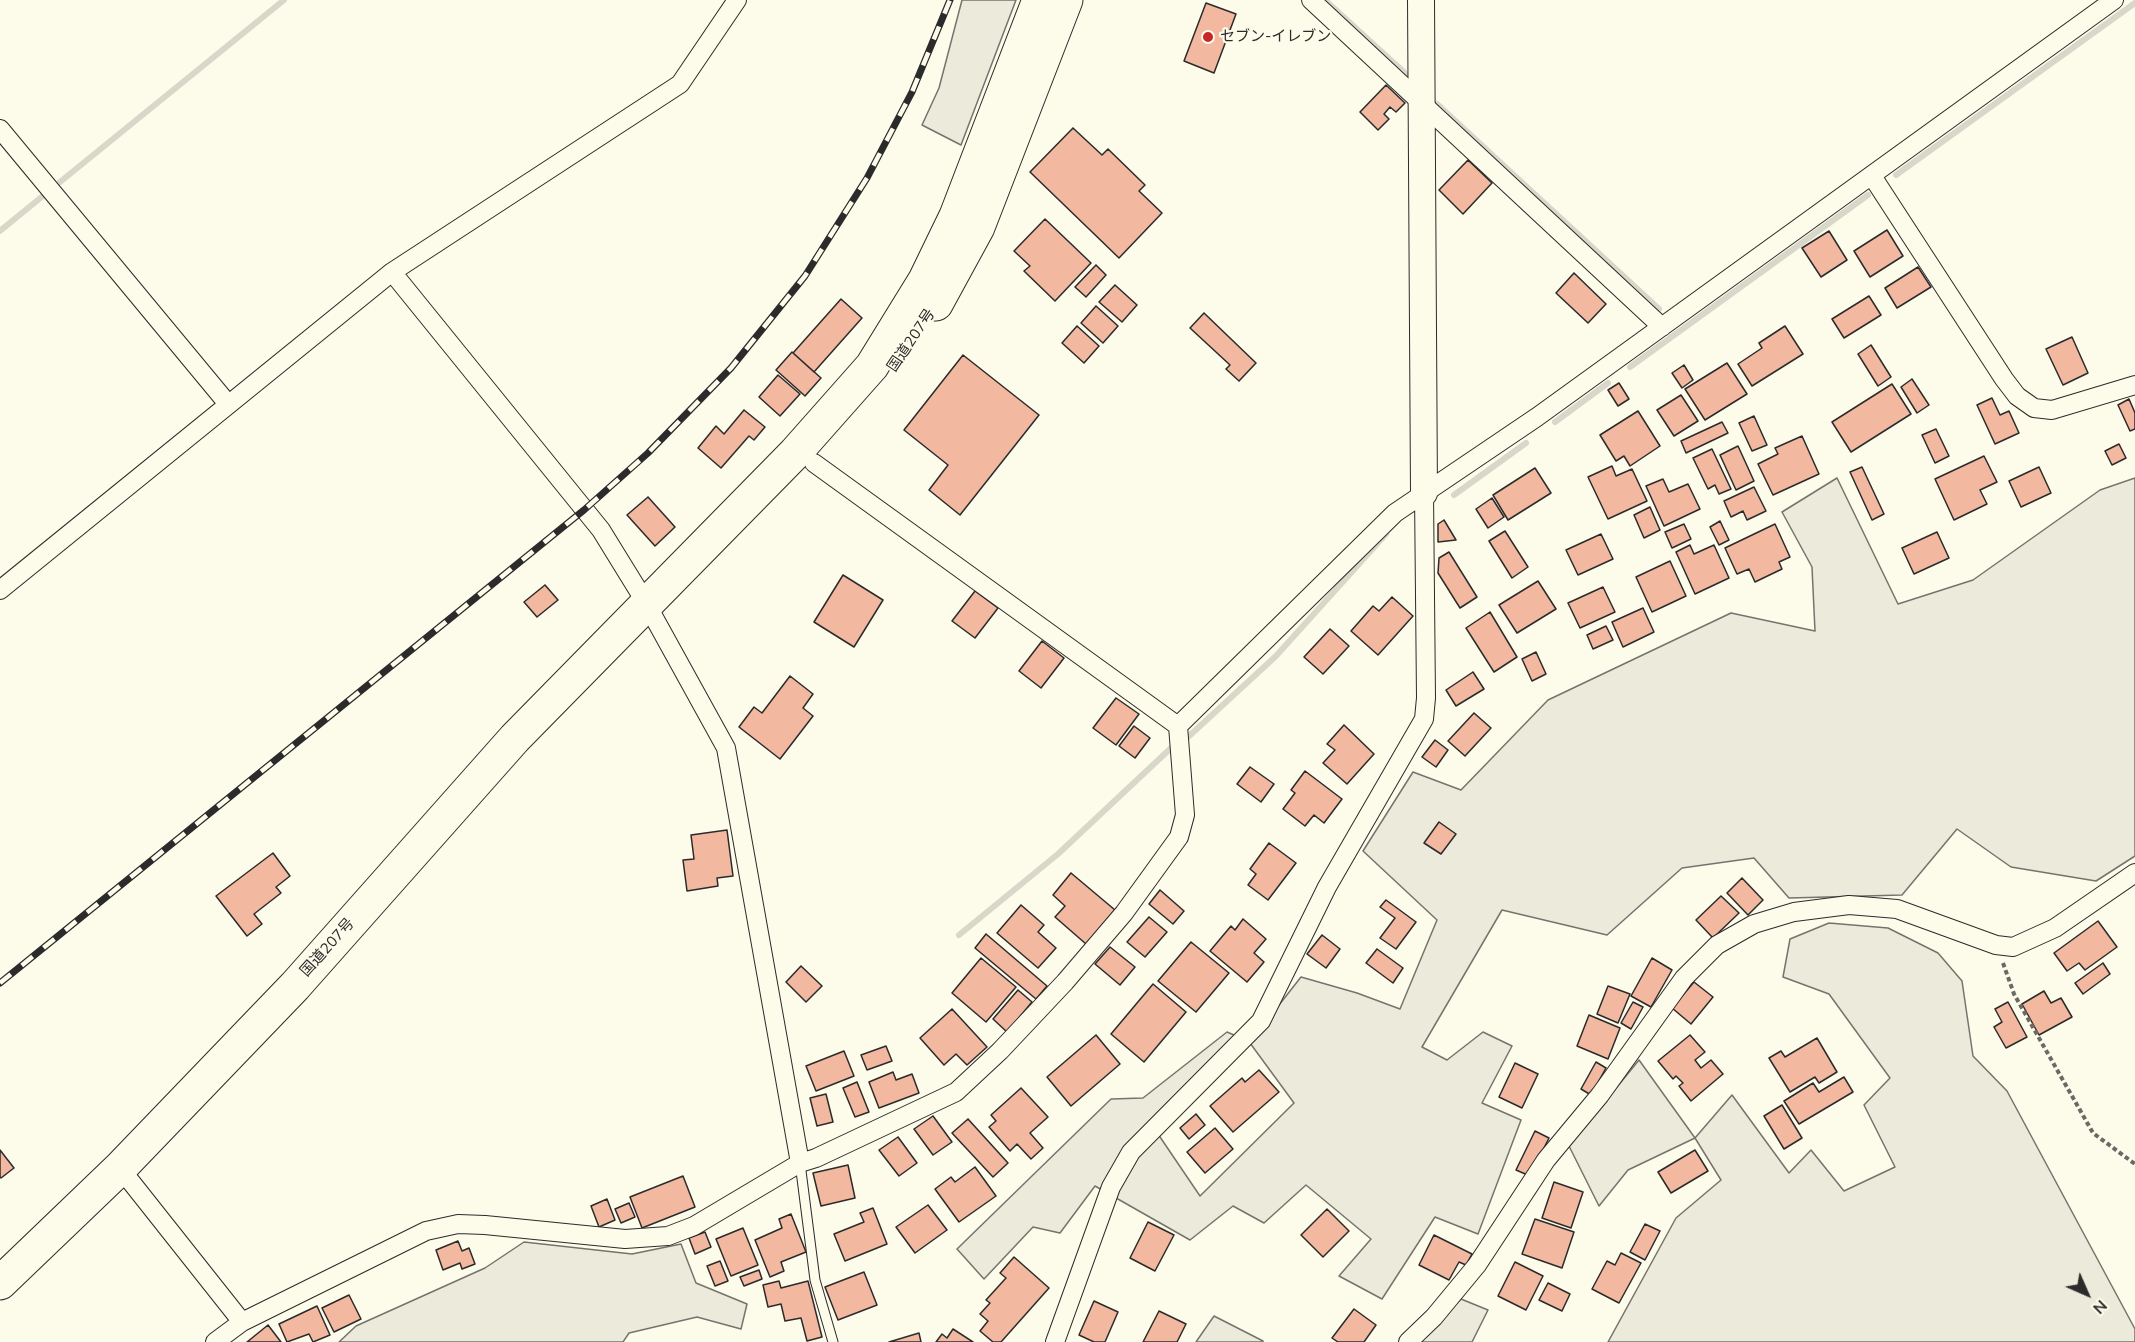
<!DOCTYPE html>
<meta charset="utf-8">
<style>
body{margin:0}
#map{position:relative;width:2135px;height:1342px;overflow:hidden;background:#fdfbea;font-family:"Nunito Sans",sans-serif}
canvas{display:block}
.north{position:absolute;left:2057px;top:1264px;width:60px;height:60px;-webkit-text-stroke:4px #fdfbea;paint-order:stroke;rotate:135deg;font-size:16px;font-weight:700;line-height:24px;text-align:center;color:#2b2b2b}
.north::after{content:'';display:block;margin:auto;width:21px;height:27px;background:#2b2b2b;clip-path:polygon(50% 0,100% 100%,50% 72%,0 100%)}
</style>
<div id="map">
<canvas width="2135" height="1342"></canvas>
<div class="north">N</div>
</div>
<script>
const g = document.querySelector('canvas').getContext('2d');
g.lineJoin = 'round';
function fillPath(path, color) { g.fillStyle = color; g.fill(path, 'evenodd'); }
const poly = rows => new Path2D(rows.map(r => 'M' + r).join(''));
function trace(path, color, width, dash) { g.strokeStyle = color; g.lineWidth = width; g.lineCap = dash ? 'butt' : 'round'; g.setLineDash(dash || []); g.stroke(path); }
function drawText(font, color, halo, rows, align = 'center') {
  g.font = font + ' "Nunito Sans","Noto Sans JP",sans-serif'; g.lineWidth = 4.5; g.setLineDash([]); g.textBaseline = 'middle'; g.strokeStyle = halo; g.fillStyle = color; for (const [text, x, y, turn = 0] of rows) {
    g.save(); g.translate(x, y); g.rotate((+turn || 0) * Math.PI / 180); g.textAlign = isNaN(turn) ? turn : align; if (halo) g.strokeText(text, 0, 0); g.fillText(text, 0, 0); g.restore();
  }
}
const green = poly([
 [962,0,1016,0,961,145,922,125,939,88,962,0],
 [1837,478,1898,604,1973,580,2100,490,2135,478,2135,856,2096,881,2011,867,1957,829,1902,895,1789,898,1754,858,1682,868,1607,935,1502,910,1422,1047,1447,1060,1483,1032,1512,1046,1482,1103,1521,1120,1478,1234,1435,1217,1382,1299,1339,1276,1371,1239,1306,1185,1264,1223,1233,1206,1190,1240,1095,1186,1060,1233,1033,1227,984,1279,957,1249,1111,1099,1143,1098,1227,1032,1250,1042,1301,977,1357,993,1400,1009,1437,920,1363,851,1413,772,1461,790,1548,700,1731,613,1815,631,1812,567,1782,512,1837,478],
 [1250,1043,1294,1103,1200,1196,1158,1134,1250,1043],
 [1829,923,1888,928,1938,953,1962,981,1973,1056,2007,1091,2135,1329,2135,1342,1608,1342,1676,1218,1721,1180,1695,1138,1628,1170,1599,1206,1569,1146,1639,1060,1695,1138,1732,1095,1789,1173,1811,1150,1844,1191,1895,1167,1864,1105,1890,1078,1829,994,1783,977,1790,939,1829,923],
 [524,1242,632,1254,681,1244,696,1283,747,1304,741,1329,697,1317,629,1333,623,1342,339,1342,356,1326,485,1268,524,1242],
 [1461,1299,1488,1310,1472,1342,1418,1342,1461,1299],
 [1214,1316,1263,1341,1263,1342,1196,1342,1214,1316]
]);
fillPath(green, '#ecebdb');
trace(green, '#74746e', 1.5);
trace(poly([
 [1325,0,1406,74],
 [1437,104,1659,309],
 [1896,175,2135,3],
 [60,182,284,0],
 [0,231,44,195],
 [1630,367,1868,195],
 [1555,422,1608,383],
 [1454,495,1526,443],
 [1187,738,1276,656,1386,534],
 [959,935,1058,854,1171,748]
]), '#d8d7c9', 6);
const building = poly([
 [1206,3,1236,14,1214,73,1184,61,1206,3],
 [1386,85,1405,103,1396,112,1390,107,1384,114,1389,119,1378,130,1360,112,1386,85],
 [1073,128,1102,155,1108,149,1145,185,1139,191,1162,213,1119,258,1030,172,1073,128],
 [1468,160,1492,183,1463,214,1439,190,1468,160],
 [1045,219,1091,263,1055,301,1024,271,1030,266,1014,251,1045,219],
 [1887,230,1903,256,1870,277,1854,251,1887,230],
 [1829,231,1847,260,1821,277,1802,248,1829,231],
 [1096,265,1106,275,1086,297,1075,287,1096,265],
 [1918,267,1931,287,1897,308,1885,288,1918,267],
 [1574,273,1606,304,1588,323,1556,293,1574,273],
 [1115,285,1137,305,1122,322,1099,302,1115,285],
 [1869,296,1881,315,1844,338,1832,319,1869,296],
 [841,299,862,318,814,372,793,353,841,299],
 [1096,306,1118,326,1103,343,1081,323,1096,306],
 [1204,313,1256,363,1239,381,1226,369,1230,365,1190,328,1204,313],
 [1077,326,1099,346,1084,363,1062,343,1077,326],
 [1785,326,1803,354,1752,386,1738,364,1762,348,1759,343,1785,326],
 [2072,337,2088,373,2063,385,2046,349,2072,337],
 [1871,345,1891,377,1878,386,1858,354,1871,345],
 [792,352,821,378,805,396,776,370,792,352],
 [963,355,1039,415,960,515,929,490,948,465,904,430,963,355],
 [1727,363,1747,394,1705,420,1685,389,1727,363],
 [1684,365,1693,380,1682,388,1672,373,1684,365],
 [778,375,800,394,780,416,759,397,778,375],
 [1912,379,1929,405,1917,413,1901,387,1912,379],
 [1619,383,1629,399,1618,406,1608,390,1619,383],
 [1892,384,1911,414,1851,452,1832,422,1892,384],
 [1681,395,1698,421,1674,436,1657,410,1681,395],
 [1992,398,2000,415,2009,411,2019,433,1995,444,1977,405,1992,398],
 [2129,399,2135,413,2135,429,2130,431,2118,405,2129,399],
 [744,410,765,427,754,440,749,436,721,468,698,448,716,426,724,434,744,410],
 [1638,411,1660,446,1630,466,1624,456,1616,461,1600,435,1638,411],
 [1754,416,1767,445,1752,451,1739,423,1754,416],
 [1722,422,1728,433,1686,453,1681,441,1722,422],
 [1936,429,1949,456,1935,463,1922,435,1936,429],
 [1802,436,1819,474,1773,495,1758,464,1778,454,1775,448,1802,436],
 [2119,444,2126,458,2112,465,2105,451,2119,444],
 [1738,446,1754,481,1736,490,1720,455,1738,446],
 [1712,449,1731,489,1719,494,1715,485,1708,489,1693,458,1712,449],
 [1984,456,1997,482,1980,490,1987,504,1954,520,1935,479,1984,456],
 [1612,466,1616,476,1632,469,1647,501,1608,519,1588,477,1612,466],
 [1862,467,1884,514,1872,520,1850,472,1862,467],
 [2039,467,2051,493,2021,507,2009,481,2039,467],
 [1535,468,1551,493,1508,520,1493,495,1535,468],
 [1663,479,1669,492,1688,484,1700,509,1664,526,1646,486,1663,479],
 [1754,487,1766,511,1747,520,1743,511,1731,517,1724,501,1754,487],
 [648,497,675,527,655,546,627,515,648,497],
 [1492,498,1504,517,1488,528,1476,509,1492,498],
 [1650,507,1660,530,1644,538,1634,515,1650,507],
 [1444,520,1456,540,1438,542,1438,524,1444,520],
 [1720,521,1729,540,1719,545,1710,527,1720,521],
 [1684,524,1691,539,1672,548,1665,532,1684,524],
 [1775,524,1790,557,1779,562,1782,569,1755,582,1749,569,1737,574,1725,548,1775,524],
 [1505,531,1528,567,1512,578,1489,541,1505,531],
 [1937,532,1949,558,1914,574,1902,548,1937,532],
 [1601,534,1613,559,1578,575,1566,550,1601,534],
 [1690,545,1694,554,1714,545,1729,578,1695,594,1676,552,1690,545],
 [1449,552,1477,597,1460,608,1438,573,1439,558,1449,552],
 [1670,561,1686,596,1652,612,1636,577,1670,561],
 [843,575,883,600,854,647,814,622,843,575],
 [1538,581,1556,609,1517,633,1499,605,1538,581],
 [545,585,558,600,537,617,524,602,545,585],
 [1603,587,1615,612,1580,628,1568,603,1603,587],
 [975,591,998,608,975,638,952,621,975,591],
 [1392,597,1413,616,1378,655,1351,631,1373,606,1379,611,1392,597],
 [1643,608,1654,632,1623,647,1612,622,1643,608],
 [1490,612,1517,657,1494,672,1466,628,1490,612],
 [1606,626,1613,640,1593,649,1587,635,1606,626],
 [1330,629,1349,646,1323,674,1304,657,1330,629],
 [1042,641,1064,658,1041,688,1019,671,1042,641],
 [1536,652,1546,674,1532,681,1522,659,1536,652],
 [1473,672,1484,689,1456,706,1446,690,1473,672],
 [790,676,813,694,803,708,813,716,780,759,739,727,754,707,762,713,790,676],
 [1116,698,1139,714,1116,745,1093,728,1116,698],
 [1474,713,1491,728,1465,756,1448,741,1474,713],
 [1344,725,1374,754,1347,784,1323,763,1335,750,1327,744,1344,725],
 [1134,726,1150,738,1135,758,1119,746,1134,726],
 [1435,740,1448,750,1436,767,1422,757,1435,740],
 [1250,767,1274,784,1261,802,1237,784,1250,767],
 [1305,771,1342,799,1324,823,1314,815,1305,826,1283,809,1295,793,1291,790,1305,771],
 [1439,822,1456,834,1441,854,1424,843,1439,822],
 [727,830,733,876,717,878,718,886,687,891,683,860,694,859,691,835,727,830],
 [1269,843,1296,863,1268,900,1248,885,1256,874,1250,869,1269,843],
 [273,853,290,876,276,887,281,893,254,914,262,924,247,936,216,896,273,853],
 [1071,873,1115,910,1086,944,1055,917,1065,906,1053,895,1071,873],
 [1742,878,1763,900,1748,915,1727,893,1742,878],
 [1160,890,1184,911,1173,924,1149,904,1160,890],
 [1721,896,1739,913,1713,938,1696,920,1721,896],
 [1386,900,1416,922,1396,949,1380,938,1395,918,1380,907,1386,900],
 [1021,905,1044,925,1038,932,1056,948,1038,968,997,933,1021,905],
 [1149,917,1167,932,1145,957,1127,942,1149,917],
 [1243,919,1266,939,1254,953,1264,962,1247,982,1210,951,1231,926,1235,930,1243,919],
 [2098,921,2117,947,2085,970,2079,963,2067,971,2054,953,2098,921],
 [986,934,1047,986,1036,999,975,948,986,934],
 [1322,935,1340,949,1326,968,1307,954,1322,935],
 [1191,942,1229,973,1196,1012,1158,981,1191,942],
 [1110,947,1135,967,1120,985,1095,964,1110,947],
 [1377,949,1403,968,1393,983,1366,963,1377,949],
 [981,958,1016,987,986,1022,952,993,981,958],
 [1652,958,1672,970,1651,1007,1631,996,1652,958],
 [2103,963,2110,974,2083,994,2075,983,2103,963],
 [801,966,822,986,806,1002,786,982,801,966],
 [1694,982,1713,997,1691,1024,1672,1008,1694,982],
 [1153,984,1186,1012,1144,1062,1111,1034,1153,984],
 [1608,986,1630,994,1618,1023,1597,1014,1608,986],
 [1018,990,1032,1002,1007,1032,993,1019,1018,990],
 [2044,991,2051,1003,2061,998,2072,1017,2039,1035,2022,1004,2044,991],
 [1633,1002,1643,1007,1631,1029,1621,1023,1633,1002],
 [2008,1002,2027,1037,2006,1048,1994,1027,2002,1022,1995,1009,2008,1002],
 [952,1009,987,1047,967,1065,956,1054,944,1065,920,1038,952,1009],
 [1589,1015,1620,1028,1608,1059,1577,1046,1589,1015],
 [1096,1035,1120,1064,1071,1106,1047,1077,1096,1035],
 [1690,1035,1705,1052,1695,1060,1701,1068,1711,1060,1723,1074,1691,1101,1679,1086,1683,1083,1676,1076,1673,1079,1658,1061,1690,1035],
 [1817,1038,1837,1072,1819,1083,1815,1077,1790,1092,1769,1058,1781,1051,1785,1057,1817,1038],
 [886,1046,892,1061,867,1070,861,1055,886,1046],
 [844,1051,854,1076,816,1091,806,1066,844,1051],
 [1596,1062,1606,1068,1591,1095,1581,1089,1596,1062],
 [1515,1063,1538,1074,1522,1108,1499,1097,1515,1063],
 [1259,1070,1279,1092,1233,1132,1210,1106,1242,1078,1245,1082,1259,1070],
 [893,1072,896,1080,912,1074,919,1093,879,1108,869,1082,893,1072],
 [1844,1077,1853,1092,1799,1124,1784,1101,1813,1083,1819,1092,1844,1077],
 [857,1082,869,1112,855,1117,843,1088,857,1082],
 [1021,1088,1048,1117,1030,1133,1043,1148,1031,1159,1017,1144,1010,1151,989,1127,996,1121,991,1115,1021,1088],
 [826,1094,833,1122,817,1126,810,1098,826,1094],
 [1782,1105,1802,1138,1784,1149,1764,1116,1782,1105],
 [1196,1114,1205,1125,1189,1139,1180,1128,1196,1114],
 [933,1116,952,1142,933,1155,914,1129,933,1116],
 [968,1119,1008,1163,993,1177,952,1133,968,1119],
 [1215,1128,1233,1149,1205,1173,1187,1152,1215,1128],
 [1535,1131,1549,1138,1530,1176,1516,1170,1535,1131],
 [898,1137,917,1163,899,1176,879,1150,898,1137],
 [0,1150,14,1168,1,1178,0,1177,0,1150],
 [1695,1150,1708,1171,1671,1193,1658,1172,1695,1150],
 [848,1165,855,1198,821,1206,813,1173,848,1165],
 [975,1167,996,1196,959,1222,935,1189,951,1177,955,1182,975,1167],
 [683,1176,695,1207,642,1228,630,1197,683,1176],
 [1554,1182,1583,1192,1571,1228,1542,1218,1554,1182],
 [607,1199,615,1220,599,1227,591,1206,607,1199],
 [629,1203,635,1217,621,1223,615,1209,629,1203],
 [928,1205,947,1230,915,1253,896,1227,928,1205],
 [873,1208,887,1244,845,1261,834,1234,864,1222,860,1213,873,1208],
 [1327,1209,1349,1231,1323,1257,1301,1235,1327,1209],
 [791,1214,806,1252,781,1262,784,1271,770,1277,755,1240,782,1228,779,1219,791,1214],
 [1535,1219,1574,1232,1562,1268,1522,1254,1535,1219],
 [1148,1222,1174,1235,1155,1271,1130,1258,1148,1222],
 [1645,1224,1660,1231,1645,1260,1630,1252,1645,1224],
 [743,1228,758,1265,731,1276,716,1239,743,1228],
 [705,1232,711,1247,695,1254,689,1238,705,1232],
 [1434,1235,1472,1254,1466,1265,1459,1262,1449,1280,1419,1265,1434,1235],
 [458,1241,462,1251,469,1248,475,1264,462,1269,460,1263,443,1270,436,1250,458,1241],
 [1621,1253,1641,1263,1619,1303,1592,1289,1607,1261,1615,1265,1621,1253],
 [1014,1257,1049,1288,1001,1342,993,1342,980,1331,988,1321,980,1314,990,1303,986,1300,1006,1278,1000,1273,1014,1257],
 [720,1261,728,1281,715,1286,707,1266,720,1261],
 [1515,1262,1543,1276,1526,1310,1498,1296,1515,1262],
 [759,1270,762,1279,744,1286,740,1277,759,1270],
 [864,1272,877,1305,838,1320,825,1287,864,1272],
 [779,1281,781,1288,808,1281,822,1337,807,1341,801,1318,785,1321,781,1304,768,1307,763,1285,779,1281],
 [1548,1283,1570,1294,1562,1311,1539,1300,1548,1283],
 [349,1295,361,1319,334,1332,322,1308,349,1295],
 [1094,1301,1118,1312,1105,1342,1094,1342,1079,1335,1094,1301],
 [317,1306,330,1335,313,1342,309,1334,287,1342,279,1324,317,1306],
 [1354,1309,1376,1325,1364,1342,1338,1342,1332,1338,1354,1309],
 [1159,1311,1186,1324,1177,1342,1143,1342,1159,1311],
 [268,1325,281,1342,247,1342,268,1325],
 [953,1329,973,1342,936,1342,942,1334,947,1338,953,1329],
 [919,1333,921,1342,889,1342,919,1333]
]);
fillPath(building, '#f2b8a0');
trace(building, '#2b2b2b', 1.5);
const lane = poly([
 [800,1163,815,1280,833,1342]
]);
const street = poly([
 [1311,0,1662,327],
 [0,129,228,404],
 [1872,176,2004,379,2017,396,2034,408,2052,410,2135,385],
 [392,272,601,530,646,603,726,748,800,1163],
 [0,590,392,272,680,84,737,0],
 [1178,726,1395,513,1537,417,2114,0],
 [120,1168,242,1322],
 [215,1342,242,1322,426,1231,458,1224,485,1225,625,1239,668,1236,694,1226,800,1163,816,1158,956,1092,1000,1051,1065,982,1124,913,1179,837,1185,815,1178,726,814,463],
 [1055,1342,1111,1187,1131,1152,1261,1021,1327,887,1424,719,1426,698,1424,493],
 [1408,1342,1434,1317,1477,1265,1546,1160,1600,1095,1684,978,1717,945,1754,924,1794,912,1849,905,1897,909,1996,945,2013,947,2055,928,2135,873]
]);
const secondary = poly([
 [1421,0,1424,493]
]);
const highway = poly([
 [936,304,978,227,1066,0],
 [0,1283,120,1168,295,986,515,738,795,453,872,366,925,280,956,216,1039,0]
]);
trace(lane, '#2b2b2b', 11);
trace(street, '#2b2b2b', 20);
trace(secondary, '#2b2b2b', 28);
trace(highway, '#2b2b2b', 35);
trace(poly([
 [2003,963,2014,994,2093,1133,2135,1164]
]), '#6a6964', 4, [4.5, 3]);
trace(lane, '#fdfbea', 9);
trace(street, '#fdfbea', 18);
trace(secondary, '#fdfbea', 26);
trace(highway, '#fdfbea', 33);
const rail = poly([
 [0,983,584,510,648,453,731,368,805,276,867,178,912,92,950,0]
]);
trace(rail, '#2b2b2b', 7);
trace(rail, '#fdfbea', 4.5, [14]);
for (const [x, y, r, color] of [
 [1208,37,6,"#c62828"]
]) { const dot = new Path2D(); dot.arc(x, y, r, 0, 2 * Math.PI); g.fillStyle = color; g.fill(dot); trace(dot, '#fdfbea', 2); }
drawText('15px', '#2b2b2b', '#fdfbea', [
 ["セブン-イレブン",1220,37]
], 'left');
drawText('15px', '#2b2b2b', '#fdfbea', [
 ["国道207号",912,341,-56],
 ["国道207号",328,948,-48]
]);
</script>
